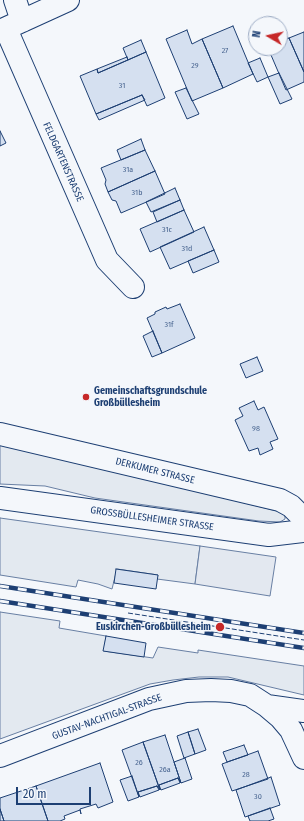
<!DOCTYPE html>
<meta charset="utf-8">
<style>
body{margin:0}
#map{position:relative;width:304px;height:821px;overflow:hidden;background:#f4f7fb;font-family:"Fira Sans Condensed",sans-serif}
canvas{display:block}
.north{position:absolute;left:248px;top:16px;width:40px;height:40px;box-sizing:border-box;background:#f4f7fb;border:1px solid #9eadc5;border-radius:50%;rotate:279deg;font-size:11px;font-weight:700;line-height:16px;text-align:center;color:#1d3f73}
.north::after{content:'';display:block;margin:auto;width:14px;height:18px;background:#c62828;clip-path:polygon(50% 0,100% 100%,50% 72%,0 100%)}
.scale{position:absolute;left:16px;top:787px;width:75px;height:18px;box-sizing:border-box;border:2px solid #1d3f73;border-top:0;padding-left:5px;font-size:12px;line-height:14px;white-space:nowrap;color:#1d3f73;-webkit-text-stroke:3px #f4f7fb;paint-order:stroke}
</style>
<div id="map">
<canvas width="304" height="821"></canvas>
<div class="north">N</div>
<div class="scale">20 m</div>
</div>
<script>
const g = document.querySelector('canvas').getContext('2d');
g.lineJoin = 'round';
function fillPath(path, color) { g.fillStyle = color; g.fill(path, 'evenodd'); }
const poly = rows => new Path2D(rows.map(r => 'M' + r).join(''));
function trace(path, color, width, dash) { g.strokeStyle = color; g.lineWidth = width; g.lineCap = dash ? 'butt' : 'round'; g.setLineDash(dash || []); g.stroke(path); }
function drawText(font, color, halo, rows, align = 'center') {
  g.font = font + ' "Fira Sans Condensed",sans-serif'; g.lineWidth = 3; g.setLineDash([]); g.textBaseline = 'middle'; g.strokeStyle = halo; g.fillStyle = color; for (const [text, x, y, turn = 0] of rows) {
    g.save(); g.translate(x, y); g.rotate((+turn || 0) * Math.PI / 180); g.textAlign = isNaN(turn) ? turn : align; if (halo) g.strokeText(text, 0, 0); g.fillText(text, 0, 0); g.restore();
  }
}
const green = poly([
 [0,442,285,513,285,519,280,522,259,521,95,498,45,486,0,484,0,442],
 [0,518,200,546,195,584,157,579,158,575,117,569,112,589,98,584,78,580,76,587,0,575,0,518],
 [0,612,60,621,59,628,106,636,104,651,153,658,158,647,198,653,198,650,304,666,304,695,228,677,199,677,173,680,150,684,0,739,0,612]
]);
fillPath(green, '#e3e9f0');
trace(green, '#687fa3', 1);
const parking = poly([
 [200,546,276,557,270,596,195,584,200,546]
]);
fillPath(parking, '#e3e8f0');
trace(parking, '#687fa3', 1);
const building = poly([
 [233,26,253,74,223,88,202,39,233,26],
 [187,30,192,44,202,39,223,88,192,101,166,39,187,30],
 [304,32,304,72,289,38,304,32],
 [289,38,304,72,304,82,286,90,268,48,280,48,280,42,289,38],
 [141,40,146,52,128,60,123,48,141,40],
 [146,52,165,98,147,106,142,95,96,114,80,76,97,69,98,73,146,52],
 [127,57,128,60,98,73,97,69,127,57],
 [260,58,268,77,257,82,248,63,260,58],
 [279,73,292,99,280,104,268,77,279,73],
 [186,88,199,114,187,119,175,92,186,88],
 [142,95,145,100,99,120,96,114,142,95],
 [0,131,6,143,0,146,0,131],
 [141,139,145,150,121,160,117,150,141,139],
 [145,150,155,171,108,192,105,184,106,180,101,168,145,150],
 [155,171,165,194,121,213,116,201,112,200,108,192,155,171],
 [175,188,180,200,151,212,146,202,175,188],
 [180,200,184,210,157,222,153,212,180,200],
 [184,210,194,232,150,252,140,229,184,210],
 [204,227,214,250,170,269,160,247,204,227],
 [214,250,219,262,193,273,188,261,214,250],
 [180,304,195,338,162,353,147,318,155,314,155,312,166,307,167,309,180,304],
 [153,331,162,353,152,357,143,336,153,331],
 [257,357,263,371,246,378,240,364,257,357],
 [254,401,258,410,264,407,278,439,270,442,273,449,260,455,258,448,249,451,235,420,243,416,239,408,254,401],
 [116,569,158,575,156,589,114,583,116,569],
 [106,636,146,643,144,657,103,651,106,636],
 [198,729,206,750,195,754,188,732,198,729],
 [188,732,195,754,184,758,177,736,188,732],
 [165,735,181,783,178,778,159,785,160,790,143,742,165,735],
 [143,742,160,790,157,786,138,792,139,797,122,750,143,742],
 [244,745,248,755,227,762,223,752,244,745],
 [258,751,268,779,232,791,222,764,258,751],
 [185,758,192,779,181,783,174,762,185,758],
 [100,763,113,802,98,808,96,804,80,809,81,814,80,810,64,816,65,819,60,821,48,821,36,786,100,763],
 [132,776,139,797,128,801,120,780,132,776],
 [271,777,280,805,245,817,236,790,271,777],
 [178,778,180,783,161,790,159,785,178,778],
 [36,786,48,821,4,821,0,809,0,798,36,786],
 [157,786,159,790,140,797,138,792,157,786],
 [270,808,274,819,268,821,250,821,248,816,270,808],
 [0,809,4,821,0,821,0,809]
]);
fillPath(building, '#d5e0f0');
trace(building, '#1d3f73', 1);
const street = poly([
 [15,0,22,21],
 [6,29,107,260,133,287],
 [0,31,68,0],
 [0,434,280,500,291,506,304,519],
 [267,706,304,711],
 [0,756,149,699,186,691,211,690,231,691,250,695,267,706,280,717,291,730,304,758]
]);
const secondary = poly([
 [0,498,269,535,304,531]
]);
trace(street, '#1d3f73', 24);
trace(secondary, '#1d3f73', 24);
trace(street, '#f4f7fb', 22);
trace(secondary, '#f4f7fb', 22);
const rail = poly([
 [0,586,304,633],
 [0,601,304,648]
]);
trace(rail, '#1d3f73', 4.5);
trace(rail, '#f4f7fb', 3, [9]);
trace(poly([
 [128,613,304,640]
]), '#1d3f73', 1, [5, 2]);
for (const [x, y, r, color] of [
 [86,397,4,"#c62828"],
 [220,627,5,"#c62828"]
]) { const dot = new Path2D(); dot.arc(x, y, r, 0, 2 * Math.PI); g.fillStyle = color; g.fill(dot); trace(dot, '#f4f7fb', 1.5); }
drawText('8px', '#4b6792', null, [
 ["27",225,51],
 ["29",195,66],
 ["31",122,86],
 ["31a",128,170],
 ["31b",137,193],
 ["31c",167,230],
 ["31d",187,249],
 ["31f",169,325],
 ["98",256,429],
 ["26",139,763],
 ["26a",165,770],
 ["28",246,775],
 ["30",258,797]
]);
drawText('10px', '#1d3f73', '#f4f7fb', [
 ["FELDGARTENSTRASSE",63,162,66],
 ["DERKUMER STRASSE",155,471,14],
 ["GROSSBÜLLESHEIMER STRASSE",152,519,8],
 ["GUSTAV-NACHTIGAL-STRASSE",107,717,-20]
]);
drawText('bold 10px', '#1d3f73', '#f4f7fb', [
 ["Gemeinschaftsgrundschule",94,391],
 ["Großbüllesheim",94,403],
 ["Euskirchen-Großbüllesheim",211,627,"right"]
], 'left');
</script>
